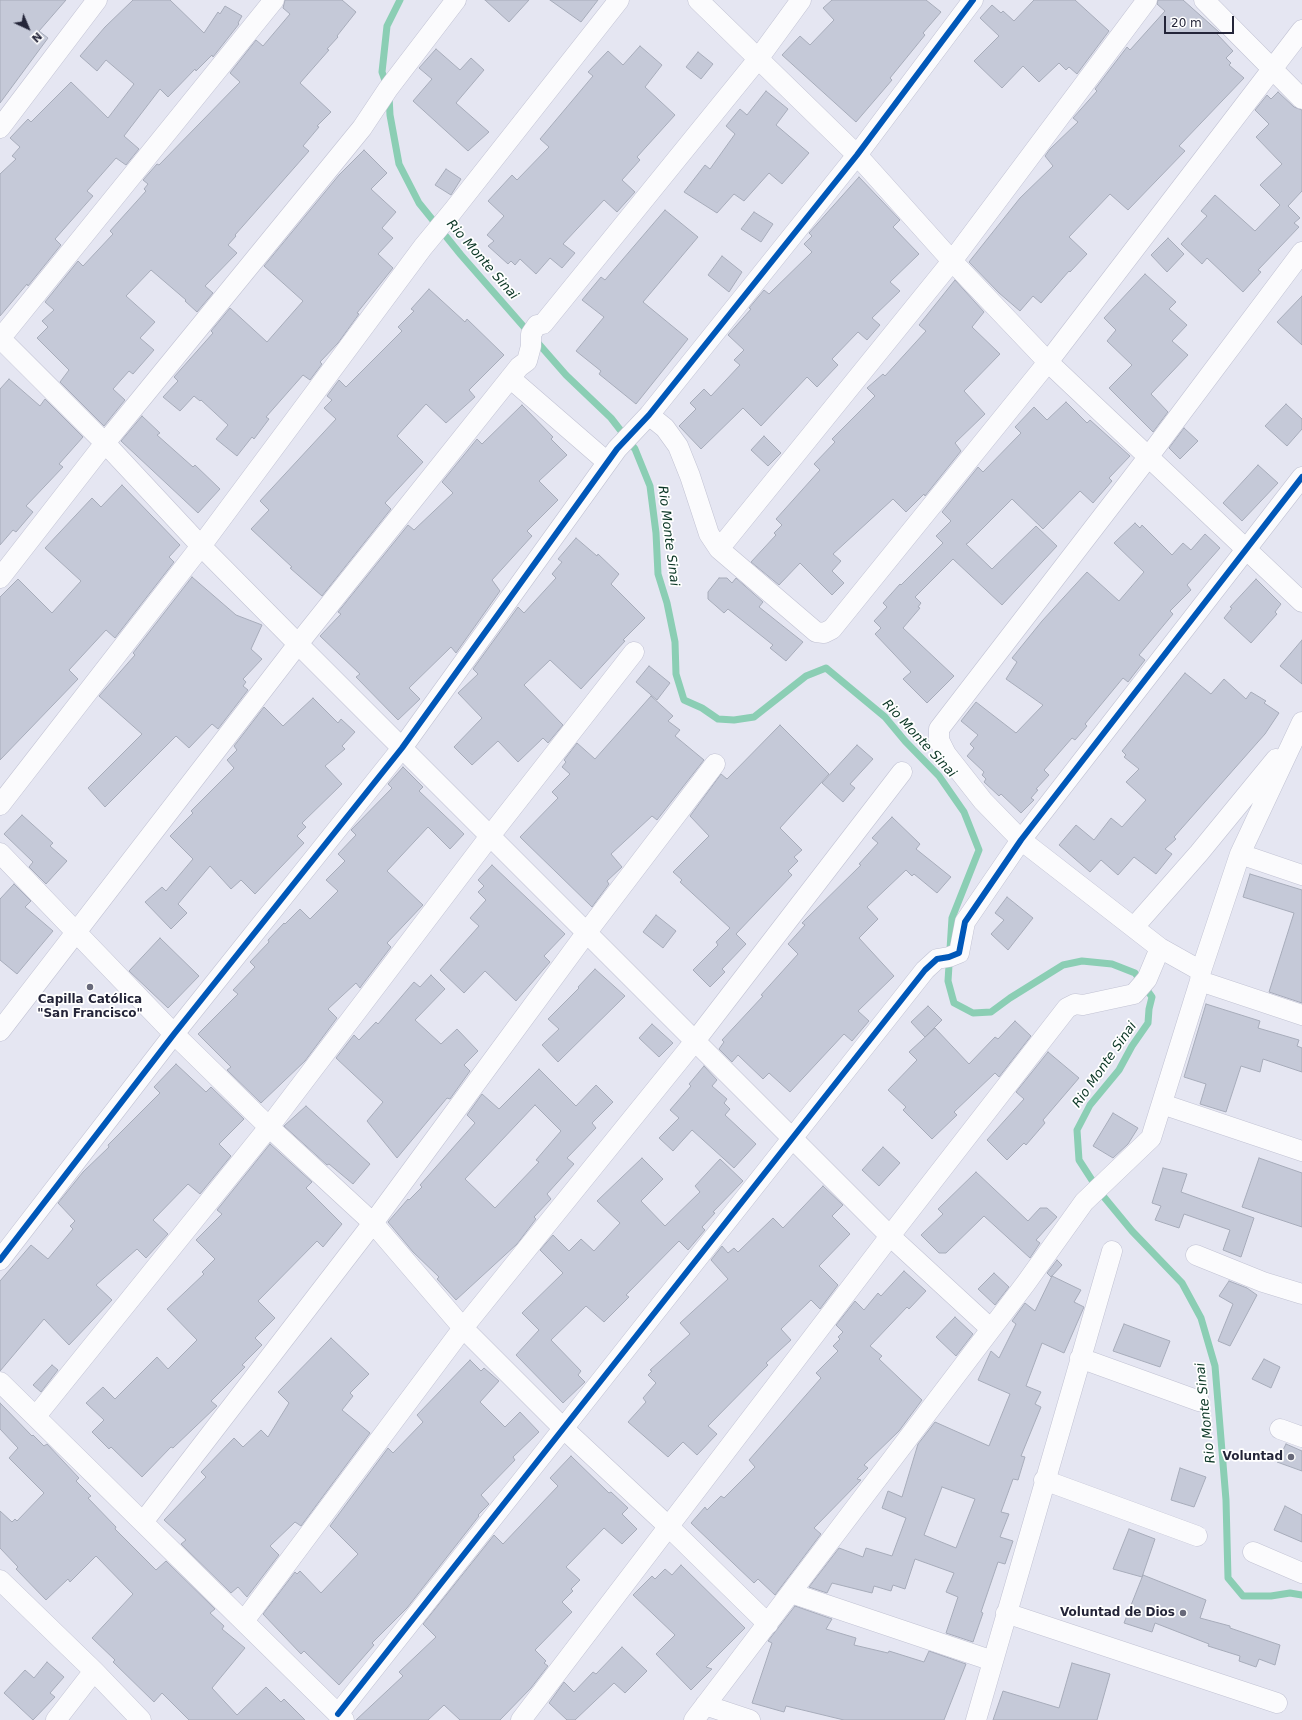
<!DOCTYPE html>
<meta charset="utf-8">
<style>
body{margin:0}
#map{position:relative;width:1302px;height:1720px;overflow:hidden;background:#e5e6f2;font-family:"DejaVu Sans",sans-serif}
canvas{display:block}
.north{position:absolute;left:8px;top:8px;width:40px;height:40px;-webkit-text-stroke:3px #fff;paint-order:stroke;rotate:136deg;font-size:11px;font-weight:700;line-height:16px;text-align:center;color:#242539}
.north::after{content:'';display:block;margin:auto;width:14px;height:18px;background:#242539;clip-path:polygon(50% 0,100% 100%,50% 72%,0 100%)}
.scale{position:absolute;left:1164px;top:16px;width:70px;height:18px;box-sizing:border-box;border:2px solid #242539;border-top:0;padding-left:5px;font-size:12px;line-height:14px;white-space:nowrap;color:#242539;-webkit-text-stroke:3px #fff;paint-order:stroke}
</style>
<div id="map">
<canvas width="1302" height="1720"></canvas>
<div class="north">N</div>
<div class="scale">20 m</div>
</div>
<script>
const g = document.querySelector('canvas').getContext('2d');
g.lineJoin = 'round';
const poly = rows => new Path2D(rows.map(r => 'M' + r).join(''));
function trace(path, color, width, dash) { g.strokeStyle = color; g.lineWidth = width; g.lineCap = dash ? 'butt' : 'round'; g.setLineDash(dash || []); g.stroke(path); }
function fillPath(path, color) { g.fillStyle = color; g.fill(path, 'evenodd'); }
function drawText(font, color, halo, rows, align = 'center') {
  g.font = font + ' "DejaVu Sans",sans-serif'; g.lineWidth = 3.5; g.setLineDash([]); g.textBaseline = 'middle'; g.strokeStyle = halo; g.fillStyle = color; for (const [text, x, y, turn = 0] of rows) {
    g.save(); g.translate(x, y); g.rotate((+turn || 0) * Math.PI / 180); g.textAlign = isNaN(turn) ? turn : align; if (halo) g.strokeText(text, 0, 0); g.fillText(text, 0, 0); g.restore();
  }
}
trace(poly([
 [387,86,382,72,387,26,400,0],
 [389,96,390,115,399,164,419,203,461,255,566,375,611,418,635,449,650,486,656,533,658,574,667,603,675,642,676,674,684,700,702,708,718,719,734,720,754,717,806,676,826,668,885,717,905,741,939,776,964,812,979,850,952,918,948,981,954,1003,973,1013,991,1012,1010,998,1063,965,1082,961,1112,964,1135,973,1152,997,1149,1009,1148,1023,1132,1046,1119,1070,1090,1105,1077,1130,1079,1160,1099,1191,1132,1231,1182,1283,1201,1318,1215,1366,1226,1500,1228,1578,1243,1596,1271,1596,1290,1593,1302,1595]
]), '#8bceb4', 7);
const building = poly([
 [0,0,66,0,39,31,48,38,0,103,0,0],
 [133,0,170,0,204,33,218,12,220,14,225,6,242,16,238,23,239,24,213,57,212,55,196,71,195,69,168,97,160,89,124,136,139,149,126,165,116,158,87,191,93,196,55,239,61,245,28,286,27,284,0,316,0,174,16,159,12,156,20,147,10,138,28,119,31,122,71,82,108,118,134,84,106,60,97,71,80,56,105,27,133,0],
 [285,0,342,0,356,12,337,36,338,37,327,49,329,50,300,83,331,112,317,126,319,127,303,146,309,151,235,235,236,236,228,245,237,253,205,286,213,293,197,312,185,301,186,300,151,270,126,296,155,322,140,338,154,350,133,374,129,371,113,389,125,400,104,426,60,382,69,370,37,338,48,327,42,321,54,310,45,302,78,261,83,266,113,234,110,231,146,191,144,189,148,184,143,180,157,164,159,165,240,82,230,73,256,40,263,46,290,14,283,8,285,0],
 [485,0,529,0,509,22,485,0],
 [550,0,598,0,581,22,550,0],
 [832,0,926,0,941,12,923,33,925,35,890,78,892,80,856,122,782,55,800,36,810,45,834,20,823,8,832,0],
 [1034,0,1075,0,1109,31,1077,74,1069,67,1066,70,1059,63,1039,82,1023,66,1002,88,974,61,999,36,980,18,992,5,1001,13,1003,11,1014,21,1034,0],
 [1158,0,1183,0,1219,32,1217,34,1233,51,1226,58,1231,63,1229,65,1244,78,1179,146,1185,151,1128,210,1110,194,1069,237,1087,254,1070,272,1069,271,1041,303,1033,296,1020,311,999,293,969,262,1020,198,1053,166,1045,156,1050,149,1078,122,1073,118,1097,91,1095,89,1127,47,1130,50,1165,11,1157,4,1158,0],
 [640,46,662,65,645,87,675,115,637,157,640,160,622,180,635,192,617,212,604,200,563,244,575,253,562,268,550,258,536,274,520,259,515,265,511,261,508,264,488,246,494,241,487,235,504,216,488,201,512,175,517,180,549,147,540,139,593,76,588,72,608,51,623,65,640,46],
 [436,49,460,70,471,58,484,70,456,103,489,132,468,151,413,101,432,79,419,68,436,49],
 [698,52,713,64,701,79,686,67,698,52],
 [766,91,788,109,776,125,809,153,782,184,769,173,744,201,734,194,717,213,684,192,705,165,710,169,735,134,726,126,740,109,747,115,766,91],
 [1278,92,1294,107,1302,110,1302,191,1288,206,1300,218,1294,223,1299,227,1258,270,1261,272,1243,292,1207,258,1202,264,1181,244,1207,216,1201,211,1215,195,1255,231,1280,205,1260,185,1282,164,1256,137,1269,124,1255,110,1267,95,1271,99,1278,92],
 [364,150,387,173,371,189,396,212,382,228,393,238,378,254,393,268,357,313,359,314,338,343,320,362,322,364,310,380,303,375,266,417,269,419,254,439,252,437,237,456,216,439,228,425,201,400,200,401,194,396,180,411,163,397,178,381,174,377,213,333,211,331,230,308,267,342,303,301,264,266,339,175,364,150],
 [446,169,461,179,451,195,435,185,446,169],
 [859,177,900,220,893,227,919,254,890,282,900,291,872,318,880,325,867,340,858,332,832,359,838,365,817,387,807,377,761,426,743,408,701,449,679,426,696,409,690,403,704,389,711,396,740,365,734,360,744,350,728,335,751,309,749,308,764,290,769,294,812,252,804,244,812,236,809,233,859,177],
 [665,210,698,237,643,302,688,339,636,404,599,374,601,371,576,351,604,317,582,300,601,277,605,280,665,210],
 [754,212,773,224,761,242,741,229,754,212],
 [1168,238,1184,254,1167,272,1151,255,1168,238],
 [722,256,742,272,729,292,708,275,722,256],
 [1145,274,1176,302,1169,309,1187,325,1172,341,1188,355,1151,394,1168,412,1153,432,1109,388,1132,365,1107,341,1116,330,1104,318,1145,274],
 [955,280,984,312,972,327,1000,354,964,391,985,414,955,443,961,451,925,496,924,494,906,512,893,499,833,554,841,561,832,571,844,583,832,595,800,563,779,585,751,562,776,535,774,533,782,525,776,519,820,470,814,464,835,442,832,439,875,396,867,388,883,374,885,376,926,331,919,325,955,280],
 [429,289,465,322,467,319,504,355,469,390,475,397,446,423,426,404,397,436,423,462,385,503,391,509,322,596,290,568,292,567,251,529,269,510,260,501,336,419,324,408,332,400,327,396,339,380,346,387,402,331,398,327,414,311,411,309,429,289],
 [1302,296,1302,345,1277,322,1302,296],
 [9,379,40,406,45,399,83,437,59,464,63,467,26,506,33,512,16,532,13,530,0,545,0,389,9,379],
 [1066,402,1087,423,1090,420,1130,456,1109,478,1112,481,1093,503,1080,491,1043,529,1012,499,968,543,966,544,992,569,1036,526,1057,546,1002,605,953,559,915,597,921,603,918,607,920,608,903,628,954,676,927,703,903,679,911,672,875,634,881,628,874,621,887,607,883,603,900,584,901,585,943,543,936,536,951,521,942,512,978,467,983,472,1021,433,1015,427,1034,407,1047,420,1066,402],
 [1286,404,1302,419,1302,429,1287,446,1265,426,1286,404],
 [522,405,553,437,551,439,567,455,539,481,558,500,527,531,532,536,492,580,500,591,456,653,451,647,409,688,420,699,398,720,356,677,360,674,320,636,341,614,338,612,408,525,414,530,453,493,442,482,477,439,482,444,522,405],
 [142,416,160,433,157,435,193,467,195,465,220,489,198,513,121,441,142,416],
 [1184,428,1198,441,1180,459,1169,448,1184,428],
 [764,436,781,453,768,466,751,450,764,436],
 [1258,465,1278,483,1242,521,1223,503,1258,465],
 [122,485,180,545,169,557,174,562,115,638,106,630,69,670,78,679,0,760,0,597,18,579,52,613,81,581,45,548,92,498,101,507,122,485],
 [1135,523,1140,528,1142,525,1172,555,1183,543,1191,550,1205,534,1220,548,1187,585,1191,590,1170,611,1173,614,1139,655,1145,660,1128,682,1123,678,1085,724,1087,726,1075,740,1072,738,1044,770,1049,775,1036,789,1038,790,1031,798,1034,800,1021,813,1001,794,999,796,984,782,986,779,982,775,984,772,967,756,974,748,970,744,978,735,961,721,976,702,1016,733,1043,705,1006,679,1017,662,1012,658,1042,621,1087,572,1119,601,1144,572,1114,543,1135,523],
 [576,538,597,556,598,554,619,574,611,584,645,618,623,640,625,641,581,689,550,660,524,685,563,725,548,743,543,738,518,762,498,741,472,765,454,747,482,718,458,693,478,674,473,669,518,607,524,613,556,578,552,574,562,562,558,559,576,538],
 [192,577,236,615,262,625,251,649,262,659,243,679,246,682,243,686,248,690,218,729,212,724,189,748,176,736,105,807,88,788,142,734,99,696,135,655,133,653,192,577],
 [719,578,727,578,732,583,736,578,763,602,759,607,803,642,786,661,770,648,773,645,728,609,724,613,708,599,708,592,719,578],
 [1256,579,1281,604,1275,612,1277,614,1251,643,1224,618,1232,608,1230,607,1256,579],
 [1302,640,1302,684,1280,666,1302,640],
 [649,666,670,683,657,700,636,682,649,666],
 [1185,673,1211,694,1224,679,1246,699,1251,692,1266,701,1264,703,1279,713,1265,734,1174,837,1176,839,1165,849,1172,854,1156,874,1134,857,1118,875,1101,860,1090,872,1059,845,1076,825,1094,840,1111,818,1122,827,1146,800,1126,782,1139,769,1124,757,1126,755,1122,751,1185,673],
 [651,696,673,716,668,721,680,730,675,736,704,760,657,820,652,816,611,854,622,867,607,881,609,884,592,907,520,837,558,798,552,792,570,774,562,767,566,762,564,760,577,743,595,759,651,696],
 [313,698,338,723,341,719,355,732,342,746,345,749,325,766,342,784,302,823,306,827,297,836,304,843,255,894,241,880,231,889,210,866,178,904,187,913,171,929,145,902,162,887,166,891,193,859,170,836,193,813,191,811,234,768,227,760,237,750,234,746,264,707,283,726,313,698],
 [780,725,829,774,780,828,802,850,794,857,798,861,788,871,792,875,736,934,746,944,722,969,725,972,710,987,693,970,718,945,716,942,730,928,680,882,682,880,673,872,709,836,690,816,721,774,727,779,780,725],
 [857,745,873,759,850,784,855,788,843,802,822,783,857,745],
 [403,767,423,787,419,791,464,834,450,849,428,827,387,871,423,905,387,943,391,947,362,985,360,988,356,983,328,1009,337,1018,305,1061,261,1103,227,1070,231,1067,198,1034,238,994,233,990,255,967,250,962,269,942,268,940,284,923,285,924,300,909,310,919,338,891,326,880,345,861,338,854,356,835,351,830,392,788,388,784,403,767],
 [22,815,53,843,50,846,67,861,46,884,29,867,33,862,4,834,22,815],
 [892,817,920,844,916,849,951,877,937,893,914,874,912,876,906,870,867,907,878,919,859,938,894,976,858,1011,869,1021,852,1041,844,1034,790,1092,769,1073,763,1079,738,1055,732,1062,719,1049,724,1042,722,1040,763,996,761,995,798,954,788,944,805,925,802,923,861,865,859,864,878,843,872,838,892,817],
 [492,865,565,934,544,956,550,962,516,1001,485,971,464,993,440,970,479,926,470,918,486,900,478,892,484,886,478,880,492,865],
 [1250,874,1302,890,1302,1003,1269,992,1294,913,1243,897,1250,874],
 [14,884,31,901,25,907,53,931,17,974,0,960,0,899,14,884],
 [1007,897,1033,918,1008,950,991,934,1004,920,995,913,1007,897],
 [656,915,676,931,663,948,643,932,656,915],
 [160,938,199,976,168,1008,129,971,160,938],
 [595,969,625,996,558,1062,542,1045,559,1029,548,1019,579,988,578,987,595,969],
 [431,975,445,989,415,1020,441,1044,457,1029,478,1051,464,1065,470,1071,450,1099,447,1098,397,1158,367,1121,383,1102,336,1058,354,1035,359,1040,376,1022,378,1024,414,982,420,987,431,975],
 [1206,1004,1260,1021,1258,1028,1299,1040,1297,1046,1302,1048,1302,1072,1263,1059,1260,1072,1241,1066,1226,1112,1200,1104,1206,1084,1184,1077,1206,1004],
 [928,1006,942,1020,925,1037,911,1022,928,1006],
 [1015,1021,1031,1036,999,1077,995,1073,954,1112,957,1115,932,1139,903,1110,906,1107,888,1090,917,1060,909,1052,935,1028,969,1064,995,1037,998,1039,1015,1021],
 [652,1024,673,1043,659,1057,639,1038,652,1024],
 [1048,1052,1079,1078,1043,1120,1045,1123,1026,1145,1024,1143,1007,1160,987,1140,1024,1099,1016,1092,1048,1052],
 [176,1064,206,1092,211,1087,244,1119,219,1144,231,1156,200,1194,188,1184,153,1220,168,1234,146,1258,137,1249,96,1285,112,1300,69,1345,44,1319,0,1371,0,1281,31,1245,48,1259,73,1229,70,1226,75,1221,58,1203,83,1172,109,1147,108,1145,160,1093,154,1087,176,1064],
 [704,1066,717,1080,712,1086,727,1099,724,1103,730,1109,725,1115,756,1144,734,1168,692,1130,673,1151,659,1138,679,1118,670,1110,691,1086,689,1084,704,1066],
 [539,1069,576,1106,596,1085,613,1102,592,1123,596,1128,567,1158,574,1164,547,1194,551,1199,534,1217,536,1219,517,1244,456,1300,437,1279,439,1277,413,1252,388,1222,408,1199,409,1200,422,1187,420,1185,475,1123,467,1115,482,1094,499,1109,539,1069],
 [535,1105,561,1131,536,1160,539,1162,495,1208,465,1179,535,1105],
 [306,1106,370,1164,353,1184,329,1164,327,1165,284,1126,306,1106],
 [1113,1113,1138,1128,1128,1144,1113,1158,1093,1146,1113,1113],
 [270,1144,312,1182,306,1188,342,1224,323,1247,317,1241,258,1301,275,1318,255,1338,262,1345,242,1365,245,1367,211,1401,217,1406,173,1448,171,1447,142,1477,111,1447,109,1449,92,1432,104,1420,86,1403,103,1387,115,1399,157,1357,168,1369,197,1340,167,1309,204,1274,202,1272,215,1259,196,1240,222,1214,217,1210,270,1144],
 [883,1147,900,1163,879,1186,862,1170,883,1147],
 [642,1158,663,1179,641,1201,665,1226,700,1192,695,1186,720,1159,743,1181,713,1212,715,1213,702,1227,705,1230,688,1250,679,1241,626,1295,629,1297,604,1322,586,1306,551,1340,581,1371,578,1375,585,1382,563,1403,516,1355,539,1330,522,1313,563,1273,540,1250,553,1235,569,1251,581,1239,594,1251,620,1223,597,1201,642,1158],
 [1259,1158,1302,1173,1302,1227,1242,1207,1259,1158],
 [1163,1168,1187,1174,1181,1192,1254,1218,1241,1257,1223,1250,1230,1230,1184,1214,1179,1228,1155,1220,1161,1206,1152,1203,1163,1168],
 [976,1172,1028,1221,1040,1208,1047,1208,1057,1217,1036,1240,1040,1243,1030,1258,984,1216,946,1253,939,1253,921,1235,943,1214,938,1209,976,1172],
 [823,1186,843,1205,832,1216,850,1234,819,1266,838,1285,820,1309,811,1300,781,1329,791,1340,766,1363,768,1365,708,1426,717,1434,697,1455,683,1442,668,1457,628,1422,646,1402,643,1398,656,1383,648,1375,652,1371,650,1370,690,1334,680,1323,728,1279,711,1260,722,1246,728,1253,734,1248,738,1252,773,1218,783,1228,823,1186],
 [1057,1260,1062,1265,1051,1277,1047,1273,1057,1260],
 [904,1271,926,1291,909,1309,907,1307,870,1346,882,1356,879,1359,922,1400,899,1431,864,1465,868,1468,857,1479,861,1480,814,1528,821,1534,775,1595,758,1579,754,1583,691,1523,705,1507,707,1510,721,1496,724,1498,755,1467,749,1460,821,1378,816,1373,838,1351,833,1346,840,1339,838,1337,843,1332,836,1325,855,1301,864,1310,878,1293,881,1296,904,1271],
 [994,1273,1009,1287,995,1305,978,1289,994,1273],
 [1052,1276,1081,1290,1074,1302,1084,1307,1064,1353,1042,1343,1026,1386,1041,1392,1035,1404,1041,1407,1021,1456,1025,1457,1018,1480,1013,1479,1001,1512,1009,1514,1000,1537,1013,1541,1005,1564,998,1562,981,1612,983,1613,973,1642,946,1633,958,1597,946,1592,954,1573,915,1559,905,1589,893,1585,891,1591,874,1586,872,1593,832,1583,827,1593,809,1587,839,1548,863,1557,866,1548,892,1556,906,1518,882,1508,888,1491,902,1497,918,1444,935,1422,989,1446,1010,1394,978,1380,991,1351,999,1358,1016,1324,1012,1321,1025,1303,1035,1311,1052,1276],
 [942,1487,975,1499,956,1548,924,1535,942,1487],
 [1229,1281,1247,1288,1257,1295,1230,1346,1218,1341,1233,1304,1219,1296,1229,1281],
 [955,1317,973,1334,956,1356,936,1337,955,1317],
 [1124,1324,1170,1341,1160,1367,1113,1351,1124,1324],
 [331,1338,369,1374,350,1393,353,1396,342,1410,370,1433,301,1526,295,1522,270,1546,279,1555,247,1597,238,1587,231,1593,181,1544,186,1540,164,1520,206,1477,201,1472,234,1438,243,1447,261,1430,268,1437,289,1403,278,1392,331,1338],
 [1264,1359,1280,1367,1271,1388,1252,1379,1264,1359],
 [470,1360,481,1371,484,1368,499,1381,480,1402,505,1427,520,1412,539,1432,513,1457,515,1460,481,1495,489,1504,478,1515,479,1516,407,1608,372,1643,374,1645,339,1685,304,1651,301,1654,263,1614,295,1572,297,1574,300,1571,321,1593,358,1554,330,1526,388,1448,393,1453,423,1422,417,1415,470,1360],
 [52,1365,58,1370,41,1392,33,1385,52,1365],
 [0,1403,32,1436,33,1435,44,1446,47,1444,79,1478,76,1481,91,1496,88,1498,116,1527,115,1529,156,1570,166,1561,215,1609,210,1613,224,1626,222,1629,245,1648,212,1688,237,1715,266,1687,281,1702,284,1699,305,1720,189,1720,162,1693,154,1702,113,1662,115,1660,92,1638,133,1594,96,1556,70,1582,68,1579,46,1600,16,1569,18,1567,0,1548,0,1511,12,1522,15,1519,17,1521,44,1493,9,1458,18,1448,0,1429,0,1403],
 [1286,1444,1302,1451,1302,1471,1277,1462,1286,1444],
 [571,1456,609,1493,611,1492,628,1508,622,1514,637,1529,622,1544,604,1528,566,1567,580,1580,571,1589,573,1591,562,1602,572,1612,535,1650,546,1661,544,1663,548,1666,531,1688,500,1720,460,1720,444,1705,428,1720,356,1720,403,1676,399,1672,436,1637,423,1624,494,1535,503,1544,558,1486,550,1478,571,1456],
 [1180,1468,1206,1477,1194,1507,1171,1500,1180,1468],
 [1285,1506,1302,1515,1302,1542,1274,1530,1285,1506],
 [1129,1529,1155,1539,1142,1577,1113,1569,1129,1529],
 [681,1565,745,1628,706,1667,712,1669,691,1690,656,1654,675,1635,633,1595,652,1576,655,1579,665,1569,672,1575,681,1565],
 [1143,1575,1206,1600,1200,1618,1230,1626,1230,1628,1280,1645,1275,1665,1259,1659,1256,1667,1239,1661,1240,1656,1208,1646,1209,1644,1155,1623,1152,1632,1124,1623,1143,1575],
 [795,1606,832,1619,826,1629,856,1638,854,1645,888,1653,889,1651,924,1662,929,1651,966,1664,944,1720,844,1720,786,1706,784,1712,752,1703,772,1643,768,1641,795,1606],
 [622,1647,647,1671,625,1693,614,1683,575,1720,567,1720,549,1703,564,1682,574,1692,593,1672,596,1674,622,1647],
 [47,1662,64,1677,50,1693,55,1697,33,1720,4,1693,25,1670,34,1678,47,1662],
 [1072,1663,1110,1674,1097,1720,993,1720,1003,1691,1059,1708,1072,1663]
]);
fillPath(building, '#c5c9d8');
trace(building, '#a7acba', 1);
const street = poly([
 [698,0,857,155,952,261,1048,362,1302,602],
 [1204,0,1302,99],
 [0,128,97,0],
 [0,338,105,443,201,546,298,644,890,1236,991,1329],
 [0,339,274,0],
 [510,378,607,462],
 [649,415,665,428,678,446,690,476,709,534,719,549,816,632,824,633,832,629,1048,362,1302,30],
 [719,549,952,261,1147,0],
 [0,578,105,443,362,128,388,89,456,0],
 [0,805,201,546,423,247,452,212,619,0],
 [0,853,174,1034,269,1127,373,1223,463,1328,564,1429,669,1527,768,1624],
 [1240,854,1302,875],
 [1134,927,1199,853,1276,759],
 [1201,971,1160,948,1021,840,983,801,946,754,939,740,939,729,1149,456,1302,252],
 [1200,981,1302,1015],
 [0,1031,298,644,519,367,527,361,531,346,531,334,537,325,543,324,758,59,801,0],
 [1162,1104,1302,1151],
 [1196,1255,1263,1282,1302,1294],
 [0,1260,174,1034,402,748,617,449,649,415,857,155,973,0],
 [1080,1358,1199,1401],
 [0,1382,344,1720],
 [36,1416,269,1127,490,836,634,652],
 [1280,1429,1302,1437],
 [1044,1480,1197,1536],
 [143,1522,373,1223,587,932,715,764],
 [1253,1552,1302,1573],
 [0,1580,94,1671,141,1720],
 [791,1593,993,1661],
 [1006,1613,1277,1703],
 [244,1621,463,1328,695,1041,902,772],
 [705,1705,750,1720],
 [338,1714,925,970,937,959,949,957,959,953,965,922,1021,840,1302,477],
 [56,1720,94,1671],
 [521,1720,890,1236,1067,1008,1075,1004,1083,1005,1134,994,1147,979,1160,948],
 [694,1720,1026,1283,1084,1202,1151,1138,1200,981,1201,971,1240,854,1302,722],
 [976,1720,1112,1251]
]);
trace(street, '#c1c2d3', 21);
trace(street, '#fbfbfd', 20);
trace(poly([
 [0,1260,174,1034,402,748,617,449,649,415,857,155,973,0],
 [338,1714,925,970,937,959,949,957,959,953,965,922,1021,840,1302,477]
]), '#0057b8', 6);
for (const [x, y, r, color] of [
 [90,987,4,"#68697a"],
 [1291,1457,4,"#68697a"],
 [1183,1613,4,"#68697a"]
]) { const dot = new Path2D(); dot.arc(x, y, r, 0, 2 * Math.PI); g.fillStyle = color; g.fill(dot); trace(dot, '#fff', 1.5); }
drawText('bold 12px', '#242539', '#fff', [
 ["Capilla Católica",90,1000,"center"],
 ["\"San Francisco\"",90,1014,"center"],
 ["Voluntad",1283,1457],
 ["Voluntad de Dios",1175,1613]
], 'right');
drawText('italic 13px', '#0c3726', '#fff', [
 ["Rio Monte Sinai",482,260,49],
 ["Rio Monte Sinai",668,536,83],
 ["Rio Monte Sinai",919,739,47],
 ["Rio Monte Sinai",1105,1065,-55],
 ["Rio Monte Sinai",1206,1413,-96]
]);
</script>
